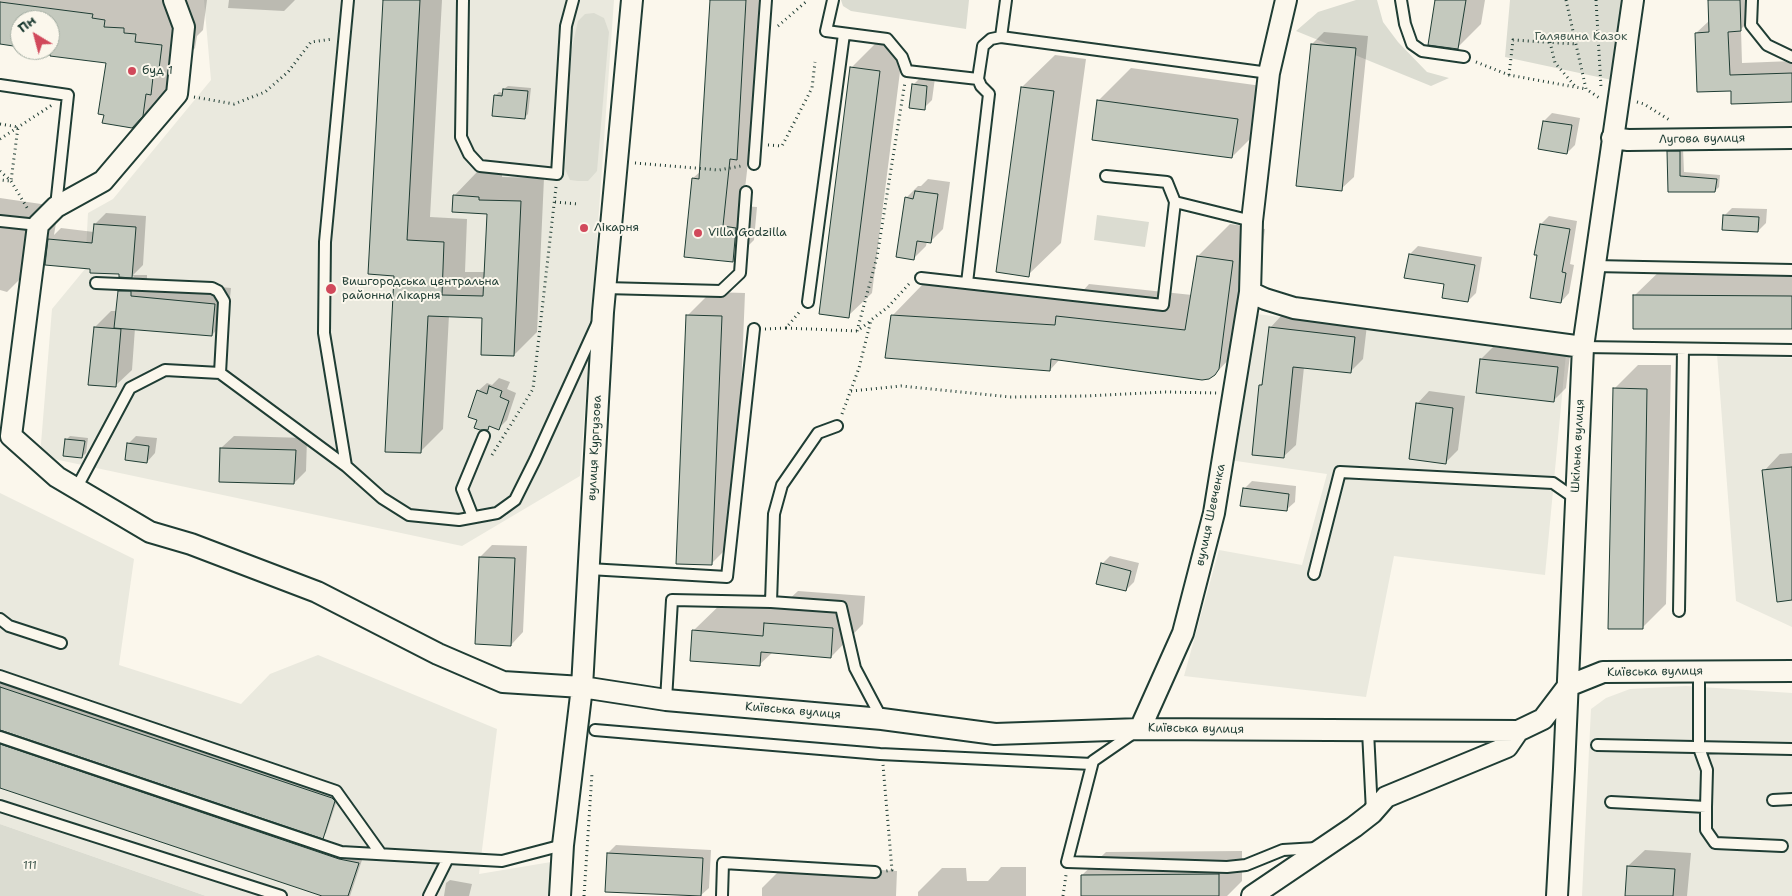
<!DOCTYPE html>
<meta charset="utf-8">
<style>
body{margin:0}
#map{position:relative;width:1792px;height:896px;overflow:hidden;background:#fbf7ec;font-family:"Shantell Sans",sans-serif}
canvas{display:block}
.north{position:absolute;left:10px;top:10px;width:50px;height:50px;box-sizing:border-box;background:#fbf7ec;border:1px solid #a3ada2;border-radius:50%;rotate:323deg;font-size:14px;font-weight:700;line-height:20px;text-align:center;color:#1f3d34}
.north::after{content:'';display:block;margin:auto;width:18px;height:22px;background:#d1495b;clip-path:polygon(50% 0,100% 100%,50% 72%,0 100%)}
</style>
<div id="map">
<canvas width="1792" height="896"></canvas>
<div class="north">Пн</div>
</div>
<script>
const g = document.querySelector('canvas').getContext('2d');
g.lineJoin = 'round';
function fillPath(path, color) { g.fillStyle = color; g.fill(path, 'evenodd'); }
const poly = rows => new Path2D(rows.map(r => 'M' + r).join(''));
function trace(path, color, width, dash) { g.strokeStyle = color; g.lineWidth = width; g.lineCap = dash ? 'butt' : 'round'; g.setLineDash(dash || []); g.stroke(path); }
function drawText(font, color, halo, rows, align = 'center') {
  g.font = font + ' "Shantell Sans",sans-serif'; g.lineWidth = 4; g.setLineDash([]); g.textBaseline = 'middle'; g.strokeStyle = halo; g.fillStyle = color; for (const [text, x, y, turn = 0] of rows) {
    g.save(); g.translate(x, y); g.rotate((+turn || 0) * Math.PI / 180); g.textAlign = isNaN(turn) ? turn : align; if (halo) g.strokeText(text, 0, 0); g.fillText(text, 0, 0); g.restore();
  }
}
fillPath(poly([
 [204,0,614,0,580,476,462,546,40,456,52,309,85,269,88,213,113,199,211,80],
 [1257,314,1566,354,1545,575,1394,556,1366,697,1184,676,1219,550,1302,565,1327,474,1229,460],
 [1717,354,1792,358,1792,627,1736,601],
 [0,493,134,559,119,665,241,704,270,674,318,655,497,729,479,874,551,862,549,896,206,896,0,824],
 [1686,686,1792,693,1792,896,1582,896,1591,709,1606,698,1630,689]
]), '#eae9de');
fillPath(poly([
 [841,0,969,0,966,29,851,11,843,6],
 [1356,0,1377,0,1383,22,1398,42,1427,72,1449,78,1431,86,1296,31,1318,12],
 [1510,0,1623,0,1612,80,1505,57],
 [594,13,604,18,609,32,597,171,588,181,578,181,570,180,565,169,571,52,578,21,585,14],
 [1097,215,1149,222,1145,247,1094,240],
 [0,824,206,896,0,896]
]), '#dbdcd1');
fillPath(poly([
 [0,0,207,0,203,30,197,36,195,48,190,54,177,81,132,127,107,62,32,52,33,50,50,50,50,20,20,20,20,46,0,43],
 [229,0,295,0,284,11,228,8],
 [384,0,442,0,430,217,467,219,465,272,486,272,488,213,454,196,477,172,502,174,502,177,544,178,537,332,514,355,484,317,449,315,443,429,420,452,395,275],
 [712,0,765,0,757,138,750,145,743,206,757,207,754,240,733,261,693,178,701,171],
 [1436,0,1485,0,1481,24,1457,48],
 [1709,0,1752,0,1753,17,1741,29,1742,63,1792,61,1792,101,1732,89,1696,33,1709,21],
 [1324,32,1368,36,1354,177,1341,189,1312,44],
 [875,44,903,48,872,293,848,316,851,68],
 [1055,55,1086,59,1061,243,1028,275,1022,87],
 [1131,68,1269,87,1264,125,1232,157,1098,101],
 [921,77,935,78,932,100,924,108,913,85],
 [508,86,531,88,528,114,524,118,495,96,499,92,504,93,504,89],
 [1552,113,1580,118,1575,145,1567,153,1544,121],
 [1672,148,1683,148,1684,172,1720,175,1719,187,1715,191,1669,191,1668,152],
 [928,179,950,182,943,229,931,241,927,241,926,246,914,258,906,198,918,186,921,186],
 [0,198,48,205,58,211,54,235,61,228,94,232,95,224,106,213,146,216,143,265,133,275,147,275,147,280,231,288,228,318,212,335,135,328,132,370,115,386,95,327,111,311,117,311,119,291,134,276,120,276,120,273,92,268,48,251,7,292,0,290],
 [1732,208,1767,209,1766,223,1758,231,1724,216],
 [1549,216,1577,221,1570,264,1574,265,1569,293,1561,302,1538,254,1541,224],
 [1230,224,1265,229,1251,336,1215,374,1060,359,1050,370,892,316,924,283,1081,293,1089,284,1192,295,1198,256],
 [1418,246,1482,257,1476,293,1468,301,1410,254],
 [1667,264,1792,264,1792,328,1634,296],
 [711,292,745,293,735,540,711,564,687,316],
 [1282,315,1367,325,1363,359,1350,372,1304,367,1296,445,1283,457,1260,385,1264,382,1270,328],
 [1493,347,1570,355,1566,388,1554,400,1481,359],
 [1638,365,1671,365,1666,604,1642,628,1614,389],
 [499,378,510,382,507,389,516,393,507,420,499,428,491,425,487,429,478,419,478,391,487,383,492,385],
 [1429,391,1465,396,1458,450,1446,462,1417,404],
 [70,436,88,438,86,453,82,457,66,440],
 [136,436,157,438,155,453,147,462,128,444],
 [234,436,307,438,306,471,294,483,221,448],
 [1792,453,1792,599,1764,471,1780,454],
 [1252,481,1296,486,1295,502,1286,510,1244,489],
 [492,545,527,546,523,632,511,645,480,557],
 [1110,556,1139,563,1134,582,1126,590,1102,564],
 [798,591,865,596,863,624,831,657,773,652,759,665,693,631,726,599,785,603],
 [0,682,336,794,338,797,326,833,322,837,0,730],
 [0,739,343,855,362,860,350,896,325,896,0,787],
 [616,845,711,850,709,888,700,896,608,853],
 [1645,850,1691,853,1687,896,1626,896,1628,866],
 [1242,851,1242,881,1227,896,1082,896,1082,875,1106,852],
 [786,864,897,871,896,896,762,896,762,888],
 [1001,867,1026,867,1026,896,918,896,918,892,942,868,966,868,967,881,988,881],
 [450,880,472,884,469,896,444,896,446,883]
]), '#0003');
const building = poly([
 [383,0,420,0,407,240,444,242,442,295,483,296,487,214,452,212,453,195,479,197,479,200,521,201,514,356,481,355,482,318,428,316,421,453,385,452,394,276,368,274,383,0],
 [710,0,746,0,737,160,730,159,723,226,736,228,733,262,684,257,692,178,699,179,710,0],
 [1435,0,1466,0,1458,49,1428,45,1435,0],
 [1708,0,1740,0,1741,31,1728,32,1730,75,1792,73,1792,102,1731,104,1731,91,1697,92,1695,33,1709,32,1708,0],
 [0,2,93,14,92,18,105,20,104,27,124,28,124,33,136,34,135,42,162,45,158,77,153,77,151,95,146,94,143,116,132,128,102,123,104,115,98,114,106,63,50,56,50,20,20,20,20,47,0,44,0,2],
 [1311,44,1356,48,1342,191,1296,186,1311,44],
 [850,67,880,71,849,318,819,314,850,67],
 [912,84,927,86,925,110,909,108,912,84],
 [1021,87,1054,91,1029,277,996,272,1021,87],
 [503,89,528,91,525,119,492,116,494,95,502,96,503,89],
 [1097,100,1238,119,1232,158,1092,140,1097,100],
 [1543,121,1572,125,1567,154,1538,149,1543,121],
 [1667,151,1680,151,1680,176,1717,179,1715,192,1668,192,1667,151],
 [915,191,938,194,931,243,917,241,914,260,896,257,905,197,913,199,915,191],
 [1723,215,1759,217,1758,232,1722,230,1723,215],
 [94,224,136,227,132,278,119,277,119,274,90,273,90,269,45,265,48,239,92,243,94,224],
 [1540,224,1570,229,1562,272,1566,273,1561,303,1530,298,1537,255,1534,255,1540,224],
 [1409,254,1475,265,1468,302,1442,298,1444,284,1404,278,1409,254],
 [1197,256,1233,261,1219,369,1215,375,1209,379,1202,380,1051,359,1050,371,885,358,891,315,1055,325,1056,316,1185,330,1197,256],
 [118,291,131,291,131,296,215,304,212,336,114,328,118,291],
 [1633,295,1792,296,1792,329,1633,329,1633,295],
 [686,315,722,316,712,565,676,564,686,315],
 [94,327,121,329,116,387,88,385,94,327],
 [1269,327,1355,337,1351,373,1293,367,1284,458,1252,455,1259,385,1262,385,1269,327],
 [1480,359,1558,367,1554,402,1476,393,1480,359],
 [489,386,502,391,500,397,509,401,499,430,489,426,488,430,480,430,474,428,477,420,468,417,477,390,487,394,489,386],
 [1613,388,1647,389,1643,629,1608,629,1613,388],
 [1416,403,1453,408,1446,464,1409,459,1416,403],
 [65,439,85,441,82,458,63,456,65,439],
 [127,443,149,446,147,463,125,460,127,443],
 [220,448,296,450,294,484,219,482,220,448],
 [1792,467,1792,600,1777,602,1762,470,1792,467],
 [1243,488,1289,494,1287,511,1240,506,1243,488],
 [479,557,515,558,511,646,475,644,479,557],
 [1101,563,1131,571,1126,591,1096,584,1101,563],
 [764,623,833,628,831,658,761,652,760,666,690,661,692,630,763,636,764,623],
 [0,687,332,798,335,801,323,839,0,730,0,687],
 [0,744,339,859,359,863,348,896,322,896,0,788,0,744],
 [607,853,703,858,701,896,605,892,607,853],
 [1627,866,1675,869,1673,896,1625,896,1627,866],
 [1219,874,1219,896,1081,896,1081,875,1219,874]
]);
fillPath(building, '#c4c9be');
trace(building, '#1f3d34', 1);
const lane = poly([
 [348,0,325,242,324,333,346,466,382,498,409,515,459,520,497,513,515,500,535,460,597,324],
 [463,0,461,137,469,154,480,166,557,174,566,26,573,0],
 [833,0,826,31,887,39,902,57,907,71,978,79],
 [1006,0,1001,37,1269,73],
 [1401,0,1405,24,1412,44,1422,51,1464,57],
 [1752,0,1751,25,1767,45,1792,57],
 [0,85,68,95,56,206],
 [754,164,766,0],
 [1106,176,1167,182,1175,202],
 [0,221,38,225],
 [1594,266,1792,270],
 [921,278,1163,305,1175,202,1252,221],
 [96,283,212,288,218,291,224,301,220,373],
 [967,283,989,94,981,86,978,79,983,46,991,39,1001,37],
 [605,288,721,291,740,273,746,192],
 [808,302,844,34],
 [1583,347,1792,350],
 [76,489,130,388,165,370,220,373,346,466],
 [473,517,462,489,484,436],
 [589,569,727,577,754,329],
 [1314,574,1340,472,1553,483,1576,499],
 [771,602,774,514,782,485,818,433,837,426],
 [1679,611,1683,349],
 [0,619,9,626,61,643],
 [0,676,336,791,381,854],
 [666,700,672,600,771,602,841,607,855,668,882,719],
 [595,730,880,754,1092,764],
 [1368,731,1372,812],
 [1135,732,1093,761,1067,862,1227,867,1246,865,1283,850,1317,848],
 [0,737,341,852,502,861,563,845],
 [1597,745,1792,749],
 [1773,800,1792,799],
 [1611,802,1706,807,1707,770,1699,748,1699,672],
 [0,806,281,896],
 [1706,807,1706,830,1715,843,1782,846],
 [429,896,448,858],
 [722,896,723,863,875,872]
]);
const street = poly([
 [174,0,184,27,177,94,103,181,56,207,38,225,11,436,57,477,150,532,191,544,317,592,438,654,503,682,582,687,666,700,882,719,995,734,1140,729,1518,731,1543,719,1568,686,1603,672,1792,671],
 [1286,0,1269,73,1252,221,1250,292,1265,299,1294,308,1583,347],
 [1612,138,1628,140,1792,138],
 [1140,729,1183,633,1214,513,1250,292],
 [560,896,563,845,582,687,603,312,632,0],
 [1252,896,1354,827,1372,813,1386,797,1507,747,1518,731],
 [1557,896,1564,769,1583,347,1633,0]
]);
trace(lane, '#1f3d34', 14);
trace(street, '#1f3d34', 24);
trace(poly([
 [1566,0,1586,89,1601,99],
 [1596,0,1601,87],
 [778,26,808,0],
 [1550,42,1555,63,1575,86],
 [1476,62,1509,75,1586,89],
 [1509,75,1513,40,1576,44],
 [194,97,234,104,265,92,288,72,311,42,333,39],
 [1637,102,1644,104,1671,121],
 [0,124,18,127,11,181,0,180],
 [0,139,52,105],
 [768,145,782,146,812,88,815,62],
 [635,163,719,170,741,166],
 [0,171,11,181,29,211],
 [555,202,578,204],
 [786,328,857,331,872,320],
 [765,329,786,328,801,310],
 [857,331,877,257,905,82],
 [851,391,901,386,1010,397,1087,396,1165,392,1217,393],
 [842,414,859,368,871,320,888,307,909,284],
 [492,455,533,389,556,187],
 [883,765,892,870,886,871],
 [584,896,592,773],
 [1063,896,1066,875]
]), '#1f3d34', 3, [1, 4]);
trace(lane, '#fbf7ec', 10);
trace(street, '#fbf7ec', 20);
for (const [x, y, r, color] of [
 [132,71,5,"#d1495b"],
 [584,228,5,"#d1495b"],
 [698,233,5,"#d1495b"],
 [331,289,6,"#d1495b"]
]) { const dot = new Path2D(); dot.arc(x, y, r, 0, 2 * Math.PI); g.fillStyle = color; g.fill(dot); trace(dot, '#fbf7ec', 2); }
drawText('12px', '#455d53', '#fbf7ec', [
 ["Галявина Казок",1581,37],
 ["111",30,866]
]);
drawText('12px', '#1f3d34', '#fbf7ec', [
 ["буд 1",142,71],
 ["Лікарня",594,228],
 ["Villa Godzilla",708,233],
 ["Вишгородська центральна",342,282],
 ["районна лікарня",342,296]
], 'left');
drawText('12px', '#1f3d34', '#fbf7ec', [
 ["Лугова вулиця",1702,139,-1],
 ["Шкільна вулиця",1578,446,-87],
 ["вулиця Кургузова",595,448,-87],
 ["вулиця Шевченка",1211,515,-78],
 ["Київська вулиця",1655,672,-1],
 ["Київська вулиця",793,711,5],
 ["Київська вулиця",1196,729,1]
]);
</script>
